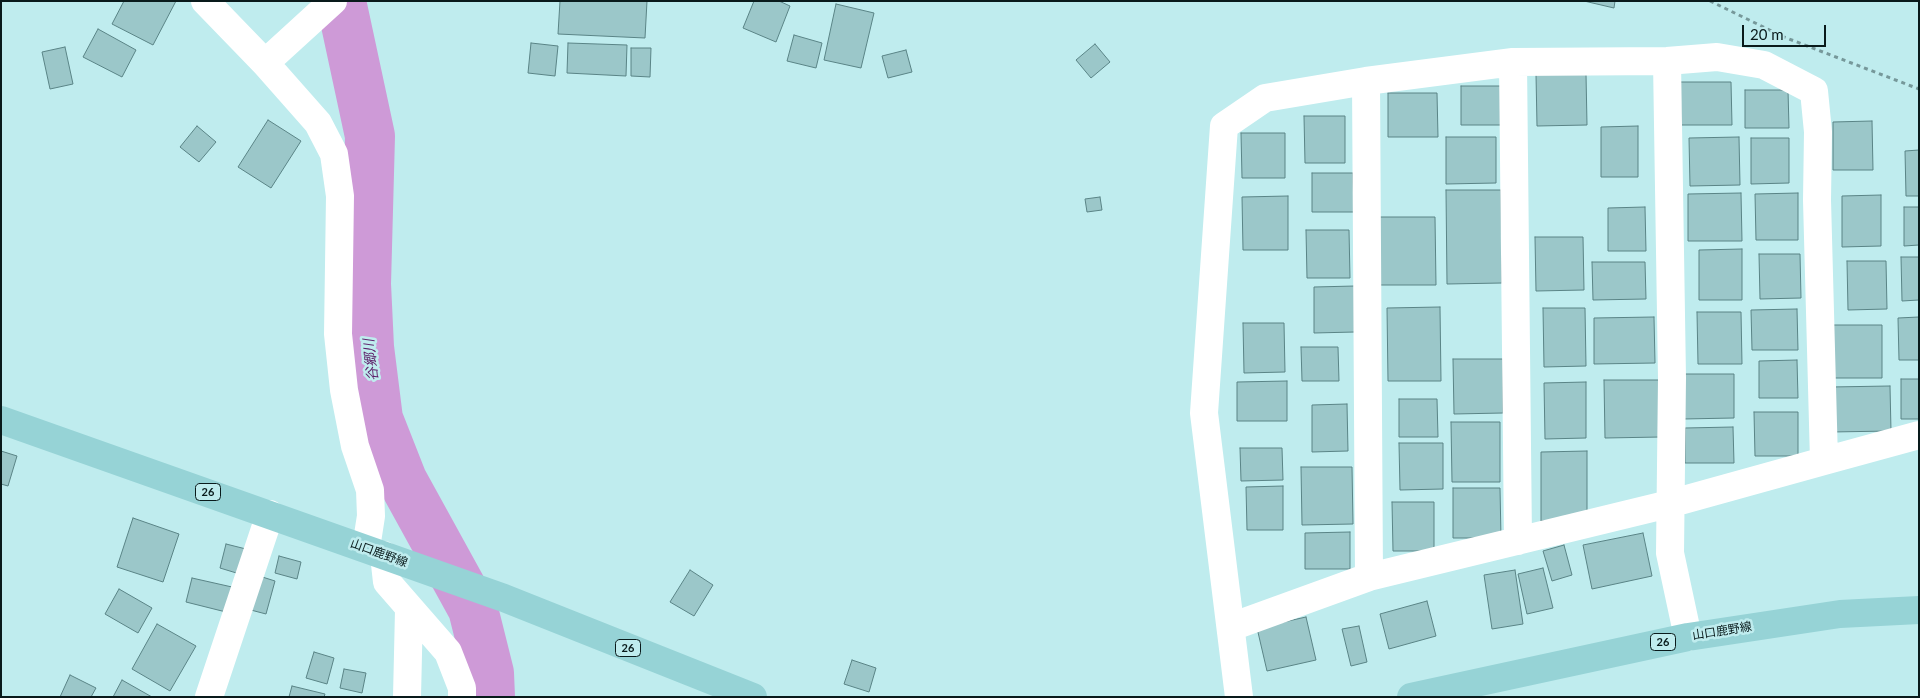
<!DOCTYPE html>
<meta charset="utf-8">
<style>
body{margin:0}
#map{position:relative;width:1920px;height:698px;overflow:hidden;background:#bfecee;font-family:Lato,sans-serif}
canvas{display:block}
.frame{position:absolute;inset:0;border:2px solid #091a1b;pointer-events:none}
.scale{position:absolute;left:1742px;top:25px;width:84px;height:22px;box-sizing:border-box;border:2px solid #091a1b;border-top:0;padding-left:6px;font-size:15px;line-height:18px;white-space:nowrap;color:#091a1b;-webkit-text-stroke:4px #bfecee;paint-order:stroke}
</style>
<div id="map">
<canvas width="1920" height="698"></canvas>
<div class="frame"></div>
<div class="scale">20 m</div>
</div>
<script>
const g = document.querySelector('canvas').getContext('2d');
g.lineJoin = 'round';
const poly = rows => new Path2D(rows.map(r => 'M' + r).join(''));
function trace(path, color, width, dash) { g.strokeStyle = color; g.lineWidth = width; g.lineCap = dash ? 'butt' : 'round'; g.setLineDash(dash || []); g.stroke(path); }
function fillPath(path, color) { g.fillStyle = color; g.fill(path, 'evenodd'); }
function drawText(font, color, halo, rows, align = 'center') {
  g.font = font + ' Lato,"Noto Sans JP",sans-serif'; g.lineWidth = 5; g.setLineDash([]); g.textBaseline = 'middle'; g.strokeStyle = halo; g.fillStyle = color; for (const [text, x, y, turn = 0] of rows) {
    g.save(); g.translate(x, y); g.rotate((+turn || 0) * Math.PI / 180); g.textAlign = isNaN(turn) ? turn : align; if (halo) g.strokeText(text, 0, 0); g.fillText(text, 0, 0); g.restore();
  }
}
trace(poly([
 [341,1,370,136,366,284,369,347,378,419,402,480,473,609,489,673,490,697]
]), '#ce9ad7', 50);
const building = poly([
 [124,1,176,1,153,45,112,24,124,1],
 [560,1,647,1,645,38,558,34,560,1],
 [754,1,779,1,790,6,776,42,743,28,754,1],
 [1584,1,1615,1,1614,8,1584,1],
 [836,4,874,13,861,68,824,60,836,4],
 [98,29,136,50,122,77,83,57,98,29],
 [794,35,822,43,816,68,787,61,794,35],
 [531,43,558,46,555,76,528,73,531,43],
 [568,43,627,45,626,76,567,73,568,43],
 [1095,44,1110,62,1091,78,1076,60,1095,44],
 [65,47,73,84,50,89,42,52,65,47],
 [631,48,651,48,650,77,631,76,631,48],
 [906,50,912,72,888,78,882,56,906,50],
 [1536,74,1586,74,1587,125,1537,126,1536,74],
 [1680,82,1731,82,1732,125,1681,125,1680,82],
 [1461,86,1501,86,1501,125,1461,125,1461,86],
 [1745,90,1788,90,1789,128,1745,128,1745,90],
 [1388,93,1437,93,1438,137,1388,137,1388,93],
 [1304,116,1345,116,1345,163,1305,163,1304,116],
 [268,120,301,141,271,188,238,167,268,120],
 [1872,121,1873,170,1833,170,1833,122,1872,121],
 [197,126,216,142,199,162,180,147,197,126],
 [1638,126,1638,177,1601,177,1601,127,1638,126],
 [1241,133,1285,133,1285,178,1242,178,1241,133],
 [1446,137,1496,137,1496,183,1446,184,1446,137],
 [1739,137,1740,185,1690,186,1689,138,1739,137],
 [1751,138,1789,138,1789,183,1751,184,1751,138],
 [1919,150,1919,196,1906,196,1905,151,1919,150],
 [1312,173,1353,173,1354,212,1312,212,1312,173],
 [1446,190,1501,190,1502,283,1447,284,1446,190],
 [1741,193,1742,241,1688,241,1688,194,1741,193],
 [1798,193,1798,240,1756,240,1755,194,1798,193],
 [1881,195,1881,246,1842,247,1842,196,1881,195],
 [1288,196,1288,250,1243,250,1242,197,1288,196],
 [1100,197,1102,210,1087,212,1085,199,1100,197],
 [1645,207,1646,251,1608,251,1608,208,1645,207],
 [1904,207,1919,207,1919,245,1904,246,1904,207],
 [1379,217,1435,217,1436,285,1379,285,1379,217],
 [1306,230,1349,230,1350,278,1307,278,1306,230],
 [1535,237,1583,237,1584,290,1536,291,1535,237],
 [1742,249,1742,300,1699,300,1699,250,1742,249],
 [1759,254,1800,254,1801,298,1760,299,1759,254],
 [1901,257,1919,257,1919,300,1902,301,1901,257],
 [1847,261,1886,261,1887,309,1848,310,1847,261],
 [1592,262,1645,262,1646,299,1593,300,1592,262],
 [1355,286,1355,332,1314,333,1314,287,1355,286],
 [1440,307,1441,381,1388,381,1387,308,1440,307],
 [1543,308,1585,308,1586,366,1544,367,1543,308],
 [1797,309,1798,350,1752,350,1751,310,1797,309],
 [1697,312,1741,312,1742,364,1698,364,1697,312],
 [1654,317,1655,363,1594,364,1594,318,1654,317],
 [1919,317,1919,360,1899,360,1898,318,1919,317],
 [1243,323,1284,323,1285,372,1244,373,1243,323],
 [1833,325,1882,325,1882,378,1834,378,1833,325],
 [1301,347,1338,347,1339,381,1302,381,1301,347],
 [1453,359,1503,359,1503,413,1454,414,1453,359],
 [1797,360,1798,398,1759,398,1759,361,1797,360],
 [1682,374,1734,374,1734,418,1683,419,1682,374],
 [1901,379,1919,379,1919,419,1901,419,1901,379],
 [1604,380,1660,380,1661,437,1605,438,1604,380],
 [1287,381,1287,421,1237,421,1237,382,1287,381],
 [1586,382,1586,438,1545,439,1544,383,1586,382],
 [1890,386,1891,431,1831,432,1830,387,1890,386],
 [1399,399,1437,399,1438,437,1399,437,1399,399],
 [1347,404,1348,451,1312,452,1312,405,1347,404],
 [1754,412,1798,412,1798,456,1755,456,1754,412],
 [1451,422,1500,422,1500,482,1452,482,1451,422],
 [1733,427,1734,463,1685,463,1685,428,1733,427],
 [1399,443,1443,443,1443,489,1400,490,1399,443],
 [1240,448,1282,448,1283,480,1241,481,1240,448],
 [1,451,17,456,8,486,1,484,1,451],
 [1587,451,1587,520,1541,521,1541,452,1587,451],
 [1301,467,1352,467,1353,524,1302,525,1301,467],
 [1283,486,1283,530,1247,530,1246,487,1283,486],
 [1453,488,1500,488,1501,538,1453,538,1453,488],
 [1392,502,1434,502,1434,551,1393,551,1392,502],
 [133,518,179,534,163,582,117,567,133,518],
 [1350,532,1350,569,1305,569,1305,533,1350,532],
 [1643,533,1652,576,1592,589,1583,545,1643,533],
 [226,544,250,550,243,575,220,568,226,544],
 [1564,545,1572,575,1552,581,1543,551,1564,545],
 [279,556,301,562,297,579,275,573,279,556],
 [1543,568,1553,608,1527,614,1518,574,1543,568],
 [690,570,713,585,694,616,670,602,690,570],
 [1515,570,1523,624,1492,629,1484,575,1515,570],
 [256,575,275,581,266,614,247,609,256,575],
 [192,578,232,587,226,612,186,602,192,578],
 [119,589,152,608,138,633,105,614,119,589],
 [1427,601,1436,636,1389,649,1380,614,1427,601],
 [1306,617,1316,660,1267,671,1257,628,1306,617],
 [157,624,196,646,170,691,132,669,157,624],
 [1359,626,1367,662,1351,666,1342,629,1359,626],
 [314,652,334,658,327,684,306,678,314,652],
 [852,660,876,668,869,692,844,684,852,660],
 [344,669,366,673,362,693,340,688,344,669],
 [70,675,96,688,91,697,60,697,70,675],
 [122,680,152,697,113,697,122,680],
 [292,686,325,694,324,697,289,697,292,686]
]);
fillPath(building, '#9bc7c9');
trace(building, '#5a8486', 1);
trace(poly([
 [1710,1,1784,37,1919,89]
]), '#76989a', 3, [4, 4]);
trace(poly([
 [205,1,265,63,318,123,334,154,340,196,338,334,344,390,355,446,370,490,371,516,366,548],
 [1667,61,1672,378,1670,553,1688,637],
 [1513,62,1518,541],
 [265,63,333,1],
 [1366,81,1369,577],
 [1824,461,1919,435],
 [384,555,387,582,448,652,462,688,462,697],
 [1231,627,1369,577,1669,504,1824,461,1817,200,1818,132,1814,91,1764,65,1717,57,1667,61,1513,62,1366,81,1265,98,1224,126,1204,413,1239,697],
 [209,697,270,514],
 [407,697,409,610]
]), '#fff', 28);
trace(poly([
 [1,420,504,598,753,697],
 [1411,697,1688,637,1840,614,1919,610]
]), '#96d3d6', 28);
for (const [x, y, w] of [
 [208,492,25],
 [1663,642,25],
 [628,648,25]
]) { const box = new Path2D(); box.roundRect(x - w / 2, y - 8.5, w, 17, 4); g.fillStyle = '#bfecee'; g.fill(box); trace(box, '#091a1b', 1); }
drawText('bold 11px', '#091a1b', null, [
 ["26",208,492],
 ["26",1663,642],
 ["26",628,648]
]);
drawText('12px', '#091a1b', '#bfecee', [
 ["山口鹿野線",379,553,20],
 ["山口鹿野線",1722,631,-9]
]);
drawText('italic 14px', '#5d1f69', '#bfecee', [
 ["谷郷川",371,360,-96]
]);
</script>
